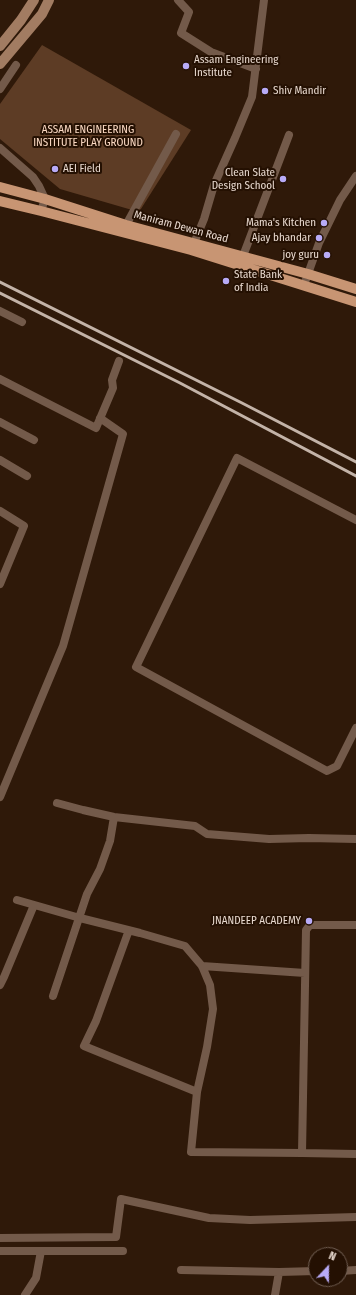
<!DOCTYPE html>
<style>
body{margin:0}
#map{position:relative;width:356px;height:1295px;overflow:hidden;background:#2f1909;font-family:"Fira Sans Condensed",sans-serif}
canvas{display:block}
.north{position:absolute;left:308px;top:1247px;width:40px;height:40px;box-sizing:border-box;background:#241002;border:1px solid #726054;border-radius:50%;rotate:22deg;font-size:11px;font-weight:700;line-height:16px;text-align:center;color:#e8d9cf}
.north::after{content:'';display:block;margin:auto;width:14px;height:18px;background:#b8abf7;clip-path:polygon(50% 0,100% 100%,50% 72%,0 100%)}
</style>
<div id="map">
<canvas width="356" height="1295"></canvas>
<div class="north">N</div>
</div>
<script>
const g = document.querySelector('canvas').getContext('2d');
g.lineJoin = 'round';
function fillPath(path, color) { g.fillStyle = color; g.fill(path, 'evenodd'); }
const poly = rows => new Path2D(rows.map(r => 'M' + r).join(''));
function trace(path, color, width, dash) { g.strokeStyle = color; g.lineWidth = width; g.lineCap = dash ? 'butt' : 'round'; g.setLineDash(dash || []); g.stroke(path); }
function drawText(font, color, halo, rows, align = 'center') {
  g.font = font + ' "Fira Sans Condensed",sans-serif'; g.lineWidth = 4; g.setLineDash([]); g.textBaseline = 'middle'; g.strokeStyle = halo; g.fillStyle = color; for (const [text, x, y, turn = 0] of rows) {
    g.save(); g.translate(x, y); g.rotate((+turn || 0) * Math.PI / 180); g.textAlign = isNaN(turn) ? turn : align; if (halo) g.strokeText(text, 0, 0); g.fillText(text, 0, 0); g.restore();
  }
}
fillPath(poly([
 [42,45,191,130,139,212,60,189,0,139,0,104]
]), '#5d3c25');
trace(poly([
 [178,0,189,12,181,33,211,52,256,69],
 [0,89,16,65],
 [0,148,33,177,39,186,45,199,41,211],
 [126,225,176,134],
 [192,248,204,219,214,185,235,138,252,97,264,0],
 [243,256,289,135],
 [304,285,319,243,340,200,356,176],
 [0,311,22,322],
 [0,379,96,428,113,388,112,380,119,361],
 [0,422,34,440],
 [0,460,27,476],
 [0,511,24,526,0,584],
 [356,520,237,458,136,667,327,771,337,766,356,728],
 [0,797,63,646,123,434,100,418],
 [57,803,83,810,114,817,195,826,207,834,269,839,309,838,356,839],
 [17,900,80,918,140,933,185,946,202,966,210,985,213,1009,207,1047,197,1092,191,1152,302,1153],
 [356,925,310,925,306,930,302,1153,356,1154],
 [129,930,96,1021,84,1046,197,1092],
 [202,966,305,973],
 [0,985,4,977,34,905],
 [53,996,87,894,100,869,110,841,114,817],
 [0,1238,116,1237,121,1199,209,1218,250,1220,356,1217],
 [0,1251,123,1251],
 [181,1270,279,1272],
 [340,1271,356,1270],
 [25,1295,36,1278,41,1251],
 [275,1295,279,1272,316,1271]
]), '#735a4a', 8);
trace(poly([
 [0,46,21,20,34,0],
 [0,64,42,14,49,0]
]), '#a27c62', 10);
trace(poly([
 [0,187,45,199,126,225,308,274,356,289],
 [0,201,41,211,191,250,356,302]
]), '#c89573', 10);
trace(poly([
 [0,282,242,403,356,462],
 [0,293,180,383,356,476]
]), '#c3b3a8', 3);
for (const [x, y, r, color] of [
 [186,66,4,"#b8abf7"],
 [265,91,4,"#b8abf7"],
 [55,169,4,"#b8abf7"],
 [283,179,4,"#b8abf7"],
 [324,223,4,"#b8abf7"],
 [319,238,4,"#b8abf7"],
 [327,255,4,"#b8abf7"],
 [226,281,4,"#b8abf7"],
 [309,921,4,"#b8abf7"]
]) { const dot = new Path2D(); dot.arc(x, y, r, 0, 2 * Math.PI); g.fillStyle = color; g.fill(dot); trace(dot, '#241002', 1.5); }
drawText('11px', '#e8d9cf', '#241002', [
 ["Assam Engineering",194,60,"left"],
 ["Institute",194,73,"left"],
 ["Shiv Mandir",273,91,"left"],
 ["AEI Field",63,169,"left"],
 ["Clean Slate",275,173],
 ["Design School",275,186],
 ["Mama's Kitchen",316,223],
 ["Ajay bhandar",311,238],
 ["joy guru",319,255],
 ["State Bank",234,275,"left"],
 ["of India",234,288,"left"],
 ["JNANDEEP ACADEMY",301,921]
], 'right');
drawText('11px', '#fcdac4', '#241002', [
 ["ASSAM ENGINEERING",88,130],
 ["INSTITUTE PLAY GROUND",88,143]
]);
drawText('11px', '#e8d9cf', '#241002', [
 ["Maniram Dewan Road",181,227,15]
]);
</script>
